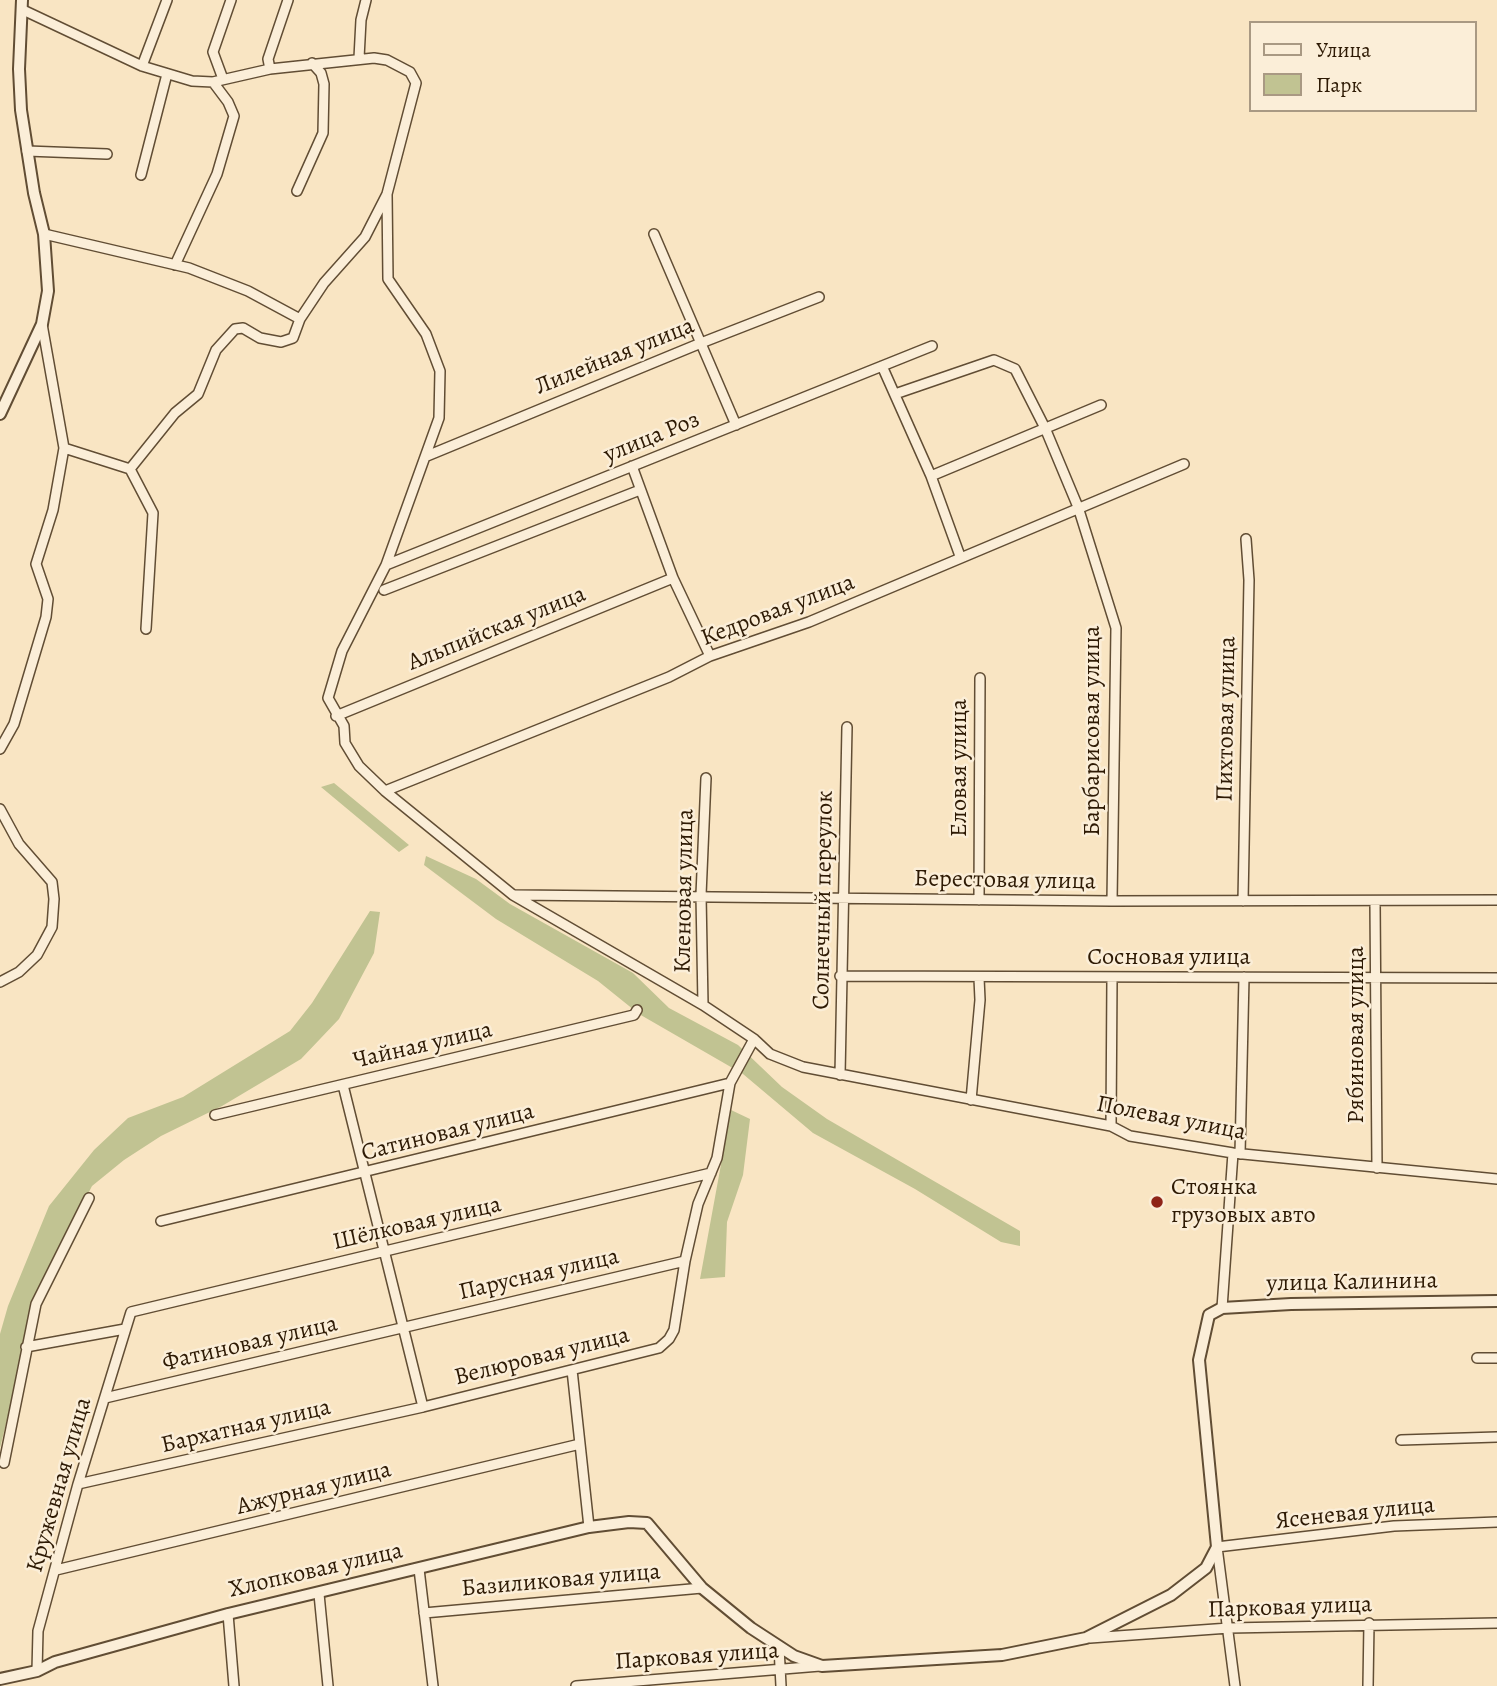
<!DOCTYPE html>
<meta charset="utf-8">
<style>
body{margin:0}
#map{position:relative;width:1497px;height:1686px;overflow:hidden;background:#f9e5c3;font-family:Alegreya,serif}
canvas{display:block}
.legend{position:absolute;left:1249px;top:21px;width:228px;height:91px;box-sizing:border-box;background:#fbeed8;border:2px solid #a99983;margin:0;padding:9px 12px;list-style:none;font-size:21px;color:#2e1a04}
.legend li{display:flex;align-items:center;gap:14px;height:35px}
.legend b{width:35px;border:2px solid #a99983}
</style>
<div id="map">
<canvas width="1497" height="1686"></canvas>
<ul class="legend">
<li><b style="height:9px;background:#fbeed8"></b>Улица</li>
<li><b style="height:19px;background:#c1c392"></b>Парк</li>
</ul>
</div>
<script>
const g = document.querySelector('canvas').getContext('2d');
g.lineJoin = 'round';
function fillPath(path, color) { g.fillStyle = color; g.fill(path, 'evenodd'); }
const poly = rows => new Path2D(rows.map(r => 'M' + r).join(''));
function trace(path, color, width, dash) { g.strokeStyle = color; g.lineWidth = width; g.lineCap = dash ? 'butt' : 'round'; g.setLineDash(dash || []); g.stroke(path); }
function drawText(font, color, halo, rows, align = 'center') {
  g.font = font + ' Alegreya,serif'; g.lineWidth = 5; g.setLineDash([]); g.textBaseline = 'middle'; g.strokeStyle = halo; g.fillStyle = color; for (const [text, x, y, turn = 0] of rows) {
    g.save(); g.translate(x, y); g.rotate((+turn || 0) * Math.PI / 180); g.textAlign = isNaN(turn) ? turn : align; if (halo) g.strokeText(text, 0, 0); g.fillText(text, 0, 0); g.restore();
  }
}
fillPath(poly([
 [334,783,409,845,399,852,321,787],
 [426,856,476,879,510,904,633,973,669,1008,738,1045,782,1087,827,1119,1020,1231,1020,1246,1001,1242,915,1189,813,1133,743,1074,639,1014,598,981,496,919,424,865],
 [370,911,380,912,374,953,339,1019,301,1059,222,1106,161,1136,124,1160,92,1186,39,1290,0,1448,0,1334,8,1306,49,1206,94,1150,128,1118,183,1097,290,1031,312,1003],
 [731,1110,750,1119,743,1175,727,1222,725,1277,700,1279]
]), '#c1c392');
const minor = poly([
 [23,10,142,66,192,81,213,82,270,69,374,58,387,60,410,72,416,83,387,194,365,237,324,283,300,319,293,338,281,342,260,338,243,328,235,329,216,350,198,394,175,413,130,469,153,513,146,629],
 [359,58,361,20,366,0],
 [142,66,167,0],
 [270,69,268,59,288,0],
 [223,79,213,52,231,0],
 [27,151,107,154],
 [141,175,167,74],
 [297,191,323,133,324,84,321,73,312,63],
 [387,194,388,279,426,334,440,371,439,418,386,565,342,651,328,698,344,726,345,743,359,766,385,791,513,895,703,1005,754,1039,770,1054,803,1067,1111,1126,1130,1136,1233,1153,1497,1179],
 [44,234,189,268,248,291,300,319],
 [654,234,736,425],
 [175,265,217,174,234,116,228,102,213,82],
 [882,366,931,476,960,556],
 [895,394,994,360,1015,369,1045,428,1078,507,1116,628,1112,901],
 [64,448,130,469],
 [427,456,701,343,819,297],
 [632,466,673,578,710,656],
 [931,476,1101,405],
 [386,565,932,346],
 [384,590,640,490],
 [336,716,673,578],
 [0,749,14,724,46,617,48,599,36,564,53,510,64,448,42,324],
 [385,791,669,677,710,656,809,622,1184,464],
 [0,809,19,844,52,882,54,899,52,927,37,955,19,972,0,982],
 [515,895,1112,901,1497,900],
 [979,900,980,678],
 [1243,901,1249,580,1246,539],
 [1375,902,1377,1168],
 [840,976,1497,978],
 [703,1005,701,895,706,778],
 [840,1075,847,727],
 [343,1085,423,1407],
 [971,1100,980,1000,979,978],
 [215,1115,634,1015,637,1010],
 [1111,1126,1112,978],
 [1240,1154,1244,977],
 [161,1221,730,1083,754,1039],
 [1222,1308,1233,1153],
 [26,1347,125,1329],
 [1477,1358,1497,1358],
 [572,1370,589,1527],
 [105,1398,685,1261],
 [1401,1440,1497,1437],
 [4,1463,36,1304,89,1198],
 [78,1484,423,1407,659,1348,669,1339,674,1330,685,1261,698,1204,717,1158,730,1083],
 [419,1569,433,1686],
 [56,1570,580,1444],
 [319,1594,328,1686],
 [424,1613,702,1588],
 [228,1614,234,1686],
 [1090,1638,1229,1628,1497,1623],
 [779,1647,781,1686],
 [37,1671,38,1631,78,1484,131,1312,711,1173],
 [576,1686,820,1666],
 [1235,1686,1217,1547,1394,1526,1497,1522],
 [1368,1686,1369,1623]
]);
const tertiary = poly([
 [0,414,42,324,48,291,44,234,34,193,21,110,19,69,22,0],
 [0,1679,37,1671,55,1662,228,1614,589,1527,629,1522,647,1523,702,1588,751,1628,794,1656,822,1666,1002,1655,1086,1638,1171,1595,1206,1568,1217,1547,1199,1360,1209,1315,1222,1308,1291,1304,1497,1301]
]);
trace(minor, '#614d34', 12);
trace(tertiary, '#614d34', 14);
trace(minor, '#fbeed8', 9);
trace(tertiary, '#fbeed8', 10);
for (const [x, y, r, color] of [
 [1157,1202,7,"#8f2418"]
]) { const dot = new Path2D(); dot.arc(x, y, r, 0, 2 * Math.PI); g.fillStyle = color; g.fill(dot); trace(dot, '#fbeed8', 2.5); }
drawText('24px', '#2e1a04', '#fbeed8', [
 ["Лилейная улица",615,357,-22],
 ["улица Роз",652,438,-22],
 ["Кедровая улица",778,611,-21],
 ["Альпийская улица",497,629,-22],
 ["Пихтовая улица",1227,719,-89],
 ["Барбарисовая улица",1093,731,-90],
 ["Еловая улица",960,768,-90],
 ["Берестовая улица",1005,881,1],
 ["Кленовая улица",685,891,-89],
 ["Солнечный переулок",824,900,-89],
 ["Сосновая улица",1169,958],
 ["Рябиновая улица",1357,1035,-90],
 ["Чайная улица",423,1046,-13],
 ["Полевая улица",1171,1119,11],
 ["Сатиновая улица",448,1133,-14],
 ["Шёлковая улица",417,1224,-13],
 ["Парусная улица",539,1275,-13],
 ["улица Калинина",1352,1283,-1],
 ["Фатиновая улица",250,1344,-13],
 ["Велюровая улица",542,1357,-14],
 ["Бархатная улица",246,1427,-13],
 ["Кружевная улица",60,1485,-74],
 ["Ажурная улица",314,1489,-14],
 ["Ясеневая улица",1355,1514,-6],
 ["Хлопковая улица",316,1571,-13],
 ["Базиликовая улица",561,1581,-5],
 ["Парковая улица",1290,1608,-2],
 ["Парковая улица",697,1657,-4]
]);
drawText('24px', '#2e1a04', '#fbeed8', [
 ["Стоянка",1171,1188],
 ["грузовых авто",1171,1216]
], 'left');
</script>
